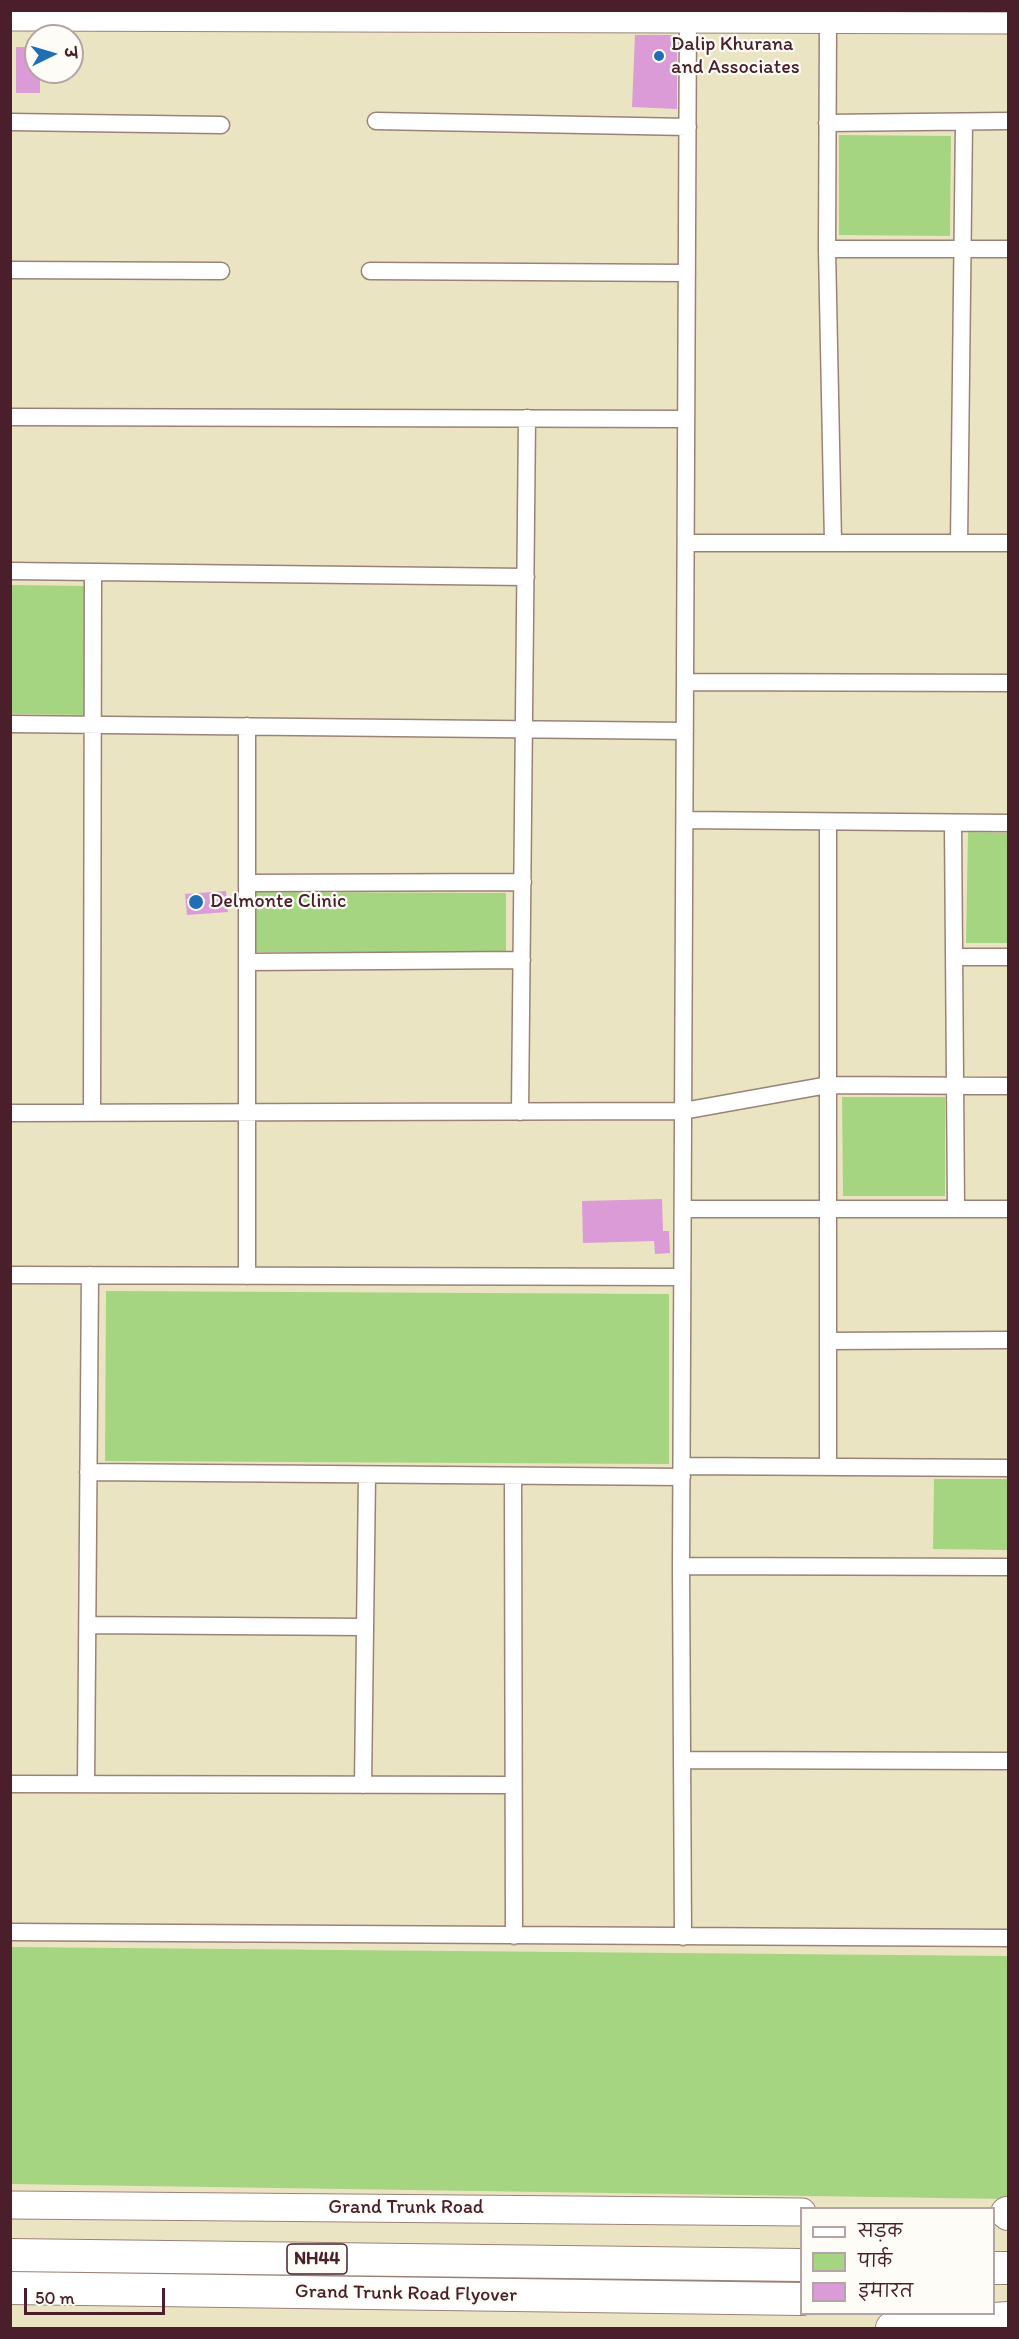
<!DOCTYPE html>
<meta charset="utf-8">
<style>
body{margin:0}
#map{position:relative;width:1019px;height:2339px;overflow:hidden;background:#ebe4c3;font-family:Itim,"Playpen Sans Deva",sans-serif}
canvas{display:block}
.frame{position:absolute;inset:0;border:12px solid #4a1f2b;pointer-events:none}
.legend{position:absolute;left:800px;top:2207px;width:195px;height:108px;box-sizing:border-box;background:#fdfcf7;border:2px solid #b5a4a5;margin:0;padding:8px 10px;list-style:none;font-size:18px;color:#4a1f2b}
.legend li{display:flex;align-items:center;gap:12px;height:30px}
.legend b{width:30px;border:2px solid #b5a4a5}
.north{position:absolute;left:24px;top:24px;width:60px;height:60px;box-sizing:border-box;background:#fdfcf7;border:2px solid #b5a4a5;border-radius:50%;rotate:85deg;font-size:16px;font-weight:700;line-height:24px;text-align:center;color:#4a1f2b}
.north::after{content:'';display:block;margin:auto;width:21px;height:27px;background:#1f6fb2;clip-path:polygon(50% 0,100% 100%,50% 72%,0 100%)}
.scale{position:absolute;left:24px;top:2288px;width:141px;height:27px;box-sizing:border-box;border:3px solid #4a1f2b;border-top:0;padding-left:8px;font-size:18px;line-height:21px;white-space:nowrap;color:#4a1f2b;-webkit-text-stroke:4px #fdfcf7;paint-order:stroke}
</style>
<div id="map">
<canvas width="1019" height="2339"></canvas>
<div class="frame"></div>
<ul class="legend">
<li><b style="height:8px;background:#fff"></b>सड़क</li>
<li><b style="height:16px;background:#a6d582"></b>पार्क</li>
<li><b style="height:16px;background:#db9bd7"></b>इमारत</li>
</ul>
<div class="north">उ</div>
<div class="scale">50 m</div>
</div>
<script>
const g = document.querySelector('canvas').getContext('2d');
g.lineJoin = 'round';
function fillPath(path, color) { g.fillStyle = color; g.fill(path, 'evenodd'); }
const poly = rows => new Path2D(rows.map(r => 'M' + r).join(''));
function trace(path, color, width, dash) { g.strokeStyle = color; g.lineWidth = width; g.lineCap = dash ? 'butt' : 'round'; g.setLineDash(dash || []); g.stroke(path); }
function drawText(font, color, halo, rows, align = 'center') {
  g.font = font + ' Itim,sans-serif'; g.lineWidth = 4.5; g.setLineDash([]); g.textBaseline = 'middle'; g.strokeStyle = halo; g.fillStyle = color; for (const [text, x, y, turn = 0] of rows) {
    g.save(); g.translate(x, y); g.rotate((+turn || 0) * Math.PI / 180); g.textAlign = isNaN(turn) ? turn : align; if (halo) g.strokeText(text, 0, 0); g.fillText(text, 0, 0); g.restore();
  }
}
fillPath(poly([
 [839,135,951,136,950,236,839,235],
 [11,585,85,586,84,715,11,714],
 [968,832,1008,833,1008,943,966,943],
 [255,892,506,893,506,952,255,952],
 [842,1097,945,1097,945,1196,843,1196],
 [106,1291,669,1294,669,1464,105,1461],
 [934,1479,1008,1479,1008,1550,933,1549],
 [10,1947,1008,1956,1008,2199,11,2184]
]), '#a6d582');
fillPath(poly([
 [635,35,677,35,677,109,632,107],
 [16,47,36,47,36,72,40,72,40,93,16,93],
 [226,891,228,912,187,915,185,894],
 [662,1199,663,1231,669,1231,670,1253,655,1254,654,1241,583,1243,582,1201]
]), '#db9bd7');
const minor = poly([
 [828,22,827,249,833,542],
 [376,121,688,127],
 [10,122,221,125],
 [827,123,1008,121],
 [827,249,1008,249],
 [10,270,221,271],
 [370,271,687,273],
 [10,417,686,419],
 [686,543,1008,543],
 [959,543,964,122],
 [10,571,526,577],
 [685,682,1008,683],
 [10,724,685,731],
 [685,820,1008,823],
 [953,823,956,1209],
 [247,883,523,882],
 [954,957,1008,957],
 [247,962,522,960],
 [520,1112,527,418],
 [10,1113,683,1111,828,1085,1008,1086],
 [92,1113,93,572],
 [683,1209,1008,1209],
 [10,1275,682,1277],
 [247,1276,247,726],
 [828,1341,1008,1340],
 [682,1466,1008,1468],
 [828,1467,828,822],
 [88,1472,682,1477],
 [513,1476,514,1936],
 [681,1566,1008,1567],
 [88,1625,365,1627],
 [682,1760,1008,1761],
 [10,1784,513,1785],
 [86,1784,90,1275],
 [363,1785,367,1475],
 [10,1932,1008,1938],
 [683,1937,681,1566,688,10]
]);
const tertiary = poly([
 [10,20,1008,23]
]);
const primary = poly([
 [10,2205,802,2212]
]);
const motorway = poly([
 [1007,2213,1008,2214],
 [10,2255,802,2265],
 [994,2268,1008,2268],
 [10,2288,802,2299],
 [892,2328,917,2325,1008,2318]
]);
trace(minor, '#9a8277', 19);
trace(tertiary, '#9a8277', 23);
trace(primary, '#9a8277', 29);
trace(motorway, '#9a8277', 34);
trace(minor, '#fff', 16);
trace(tertiary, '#fff', 21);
trace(primary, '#fff', 27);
trace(motorway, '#fff', 32);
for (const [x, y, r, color] of [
 [659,56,6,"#1f6fb2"],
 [196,902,8,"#1f6fb2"]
]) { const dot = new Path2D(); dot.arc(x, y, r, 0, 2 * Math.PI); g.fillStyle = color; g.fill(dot); trace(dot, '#fdfcf7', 2); }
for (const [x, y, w] of [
 [317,2259,60]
]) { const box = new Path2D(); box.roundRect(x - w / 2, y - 15, w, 30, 4.5); g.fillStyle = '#fdfcf7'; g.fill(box); trace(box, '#4a1f2b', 1.5); }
drawText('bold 18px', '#4a1f2b', null, [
 ["NH44",317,2259]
]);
drawText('20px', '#4a1f2b', '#fdfcf7', [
 ["Dalip Khurana",671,45],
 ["and Associates",671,68],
 ["Delmonte Clinic",210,902]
], 'left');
drawText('20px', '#4a1f2b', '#fdfcf7', [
 ["Grand Trunk Road",406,2208],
 ["Grand Trunk Road Flyover",406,2294,1]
]);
</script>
